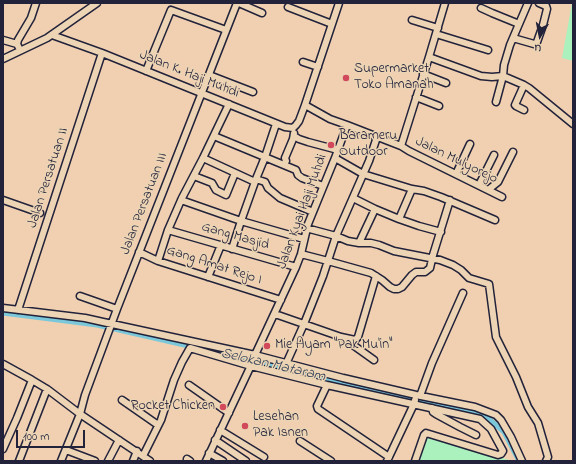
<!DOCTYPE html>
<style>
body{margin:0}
#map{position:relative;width:576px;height:464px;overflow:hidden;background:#f0d0b0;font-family:"Indie Flower",sans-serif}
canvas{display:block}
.frame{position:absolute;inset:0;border:4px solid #22223b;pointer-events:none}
.north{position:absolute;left:520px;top:16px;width:40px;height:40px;-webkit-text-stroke:3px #ecd4b4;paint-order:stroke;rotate:190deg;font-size:11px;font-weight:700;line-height:16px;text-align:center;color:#22223b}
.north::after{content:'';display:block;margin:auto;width:14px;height:18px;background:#22223b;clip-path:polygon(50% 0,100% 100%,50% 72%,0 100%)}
.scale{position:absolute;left:16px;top:430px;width:69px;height:18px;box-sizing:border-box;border:2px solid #22223b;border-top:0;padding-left:5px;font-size:12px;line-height:14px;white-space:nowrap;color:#22223b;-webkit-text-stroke:3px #ecd4b4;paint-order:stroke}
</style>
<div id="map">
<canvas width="576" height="464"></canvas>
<div class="frame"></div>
<div class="north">U</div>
<div class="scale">100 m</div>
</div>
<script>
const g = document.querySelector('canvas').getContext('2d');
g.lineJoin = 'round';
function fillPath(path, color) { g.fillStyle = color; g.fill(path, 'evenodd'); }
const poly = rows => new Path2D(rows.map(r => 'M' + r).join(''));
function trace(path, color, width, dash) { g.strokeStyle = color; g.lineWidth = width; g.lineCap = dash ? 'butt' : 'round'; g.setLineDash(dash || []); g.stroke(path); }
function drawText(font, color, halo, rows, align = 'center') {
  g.font = font + ' "Indie Flower",sans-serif'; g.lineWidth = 3; g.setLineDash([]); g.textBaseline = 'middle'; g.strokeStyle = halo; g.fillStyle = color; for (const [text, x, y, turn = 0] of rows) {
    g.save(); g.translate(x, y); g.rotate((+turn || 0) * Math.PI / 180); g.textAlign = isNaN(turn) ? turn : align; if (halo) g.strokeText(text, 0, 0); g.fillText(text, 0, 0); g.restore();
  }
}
fillPath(poly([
 [572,3,573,3,573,61,562,58],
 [426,436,509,460,510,461,417,461]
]), '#aaf1bd');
trace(poly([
 [3,313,97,325,193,347],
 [209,351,483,415,489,419,504,432,519,461]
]), '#7cc8db', 5);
const minor = poly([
 [239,3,262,13],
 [528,3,510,45,504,65,503,76,524,85,529,88,573,124],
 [288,7,332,24],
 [481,8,492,13,519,24],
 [412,20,438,28],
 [436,34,488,50],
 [52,35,102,53,285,127,293,128,296,125,299,121,305,105],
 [513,38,534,44,536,44,537,42,543,25,547,9,546,6,539,3],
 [3,40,17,44,19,48],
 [17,44,18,40,31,18,36,3],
 [429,57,481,76,492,77,503,76,496,102],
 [3,59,47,38,97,3],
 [303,62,318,67],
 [146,71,171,10,226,30],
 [423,74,446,83],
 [209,75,253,92],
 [416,97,439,106],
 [524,110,516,106,515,105,524,85],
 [347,125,401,146,409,151,502,197],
 [214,136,296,170,298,175,302,178,323,186],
 [294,136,299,139,308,142,338,150],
 [401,146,429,57,445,3],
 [203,158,255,182],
 [335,158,363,174,412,189,424,191,441,197,495,220],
 [284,165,286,161,285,158,293,139,294,133],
 [456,174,470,144],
 [194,176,212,183,216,190,226,195,235,173],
 [256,179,265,182,268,188,280,198,313,212],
 [479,185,494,155],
 [488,190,498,182,513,152],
 [353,198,375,209,399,219,419,226,441,232],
 [3,200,40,213],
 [181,200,241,221,304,239],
 [399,219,412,189],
 [306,228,336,236,348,241,359,243,371,243,379,245,394,251,440,260,453,265,461,270,469,278,489,284,496,337,516,377,528,407,538,423,548,457,546,461],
 [168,230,296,267],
 [359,243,375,209],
 [232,249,241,221,256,179,265,157,276,124],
 [139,252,158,261,281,300],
 [301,254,328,261,371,273,382,280,390,287,394,289,398,289,402,287,412,275,416,272,425,272,430,268,433,255,450,200],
 [158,261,168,230,182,198,203,158,229,104],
 [208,277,221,245],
 [80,296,117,309],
 [3,308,85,318,112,324,255,355,343,378,416,395,475,407,496,415,501,420,511,437,522,461],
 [18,310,102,53],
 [275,314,341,337,355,340,358,337,376,276],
 [346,340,374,360],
 [255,355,296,267,301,254,308,224,335,158,347,125,330,119,305,105,339,3],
 [3,364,32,380,47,389,80,414,150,461],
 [286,364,304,324,323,276,336,236,369,161,377,137],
 [189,385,229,413],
 [327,385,318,404,317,406,318,409,389,457],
 [420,396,432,363,463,293],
 [122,400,158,425],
 [432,408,433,412,436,414,460,427,476,435],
 [220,430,264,457],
 [215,440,246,461],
 [300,441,331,461],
 [3,449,17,418,32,380],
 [66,450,95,461],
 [209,453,223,461],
 [143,456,161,420,174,380,182,362,190,348,251,366,327,385,480,419,491,429,503,451,501,454,498,455,426,433,424,435,415,461],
 [187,459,190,461],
 [19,461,47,389],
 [61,461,80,414,85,395,117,309,237,3],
 [108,461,119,440],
 [133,461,137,451],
 [206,461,255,357],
 [387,461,414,404,415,400]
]);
const major = poly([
 [255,357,255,355]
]);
trace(minor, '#22223b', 9);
trace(major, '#22223b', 11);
trace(minor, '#ecd4b4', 6);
trace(major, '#ecd4b4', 8);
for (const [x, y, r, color] of [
 [346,78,4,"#d1495b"],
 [331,145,4,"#d1495b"],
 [267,346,4,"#d1495b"],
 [223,407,4,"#d1495b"],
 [245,426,4,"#d1495b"]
]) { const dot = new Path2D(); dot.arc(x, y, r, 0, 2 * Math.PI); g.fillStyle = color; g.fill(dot); trace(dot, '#ecd4b4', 1.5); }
drawText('14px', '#22223b', '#ecd4b4', [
 ["Supermarket",354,70],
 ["Toko Amanah",354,86],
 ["Barameru",339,137],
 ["Outdoor",339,153],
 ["Mie Ayam \"Pak Mu'in\"",275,346],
 ["Rocket Chicken",215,407,"right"],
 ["Lesehan",253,418],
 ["Pak Isnen",253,434]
], 'left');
drawText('14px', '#22223b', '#ecd4b4', [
 ["Jalan K. Haji Muhdi",189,75,22],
 ["Jalan Mulyorejo",456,161,26],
 ["Jalan Persatuan II",49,178,-72],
 ["Jalan Persatuan III",145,204,-69],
 ["Jalan Kyai Haji Muhdi",303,212,-70],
 ["Gang Masjid",235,237,16],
 ["Gang Amat Rejo I",214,266,18]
]);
drawText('italic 15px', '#34435b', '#ecd4b4', [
 ["Selokan Mataram",273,366,13]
]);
</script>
